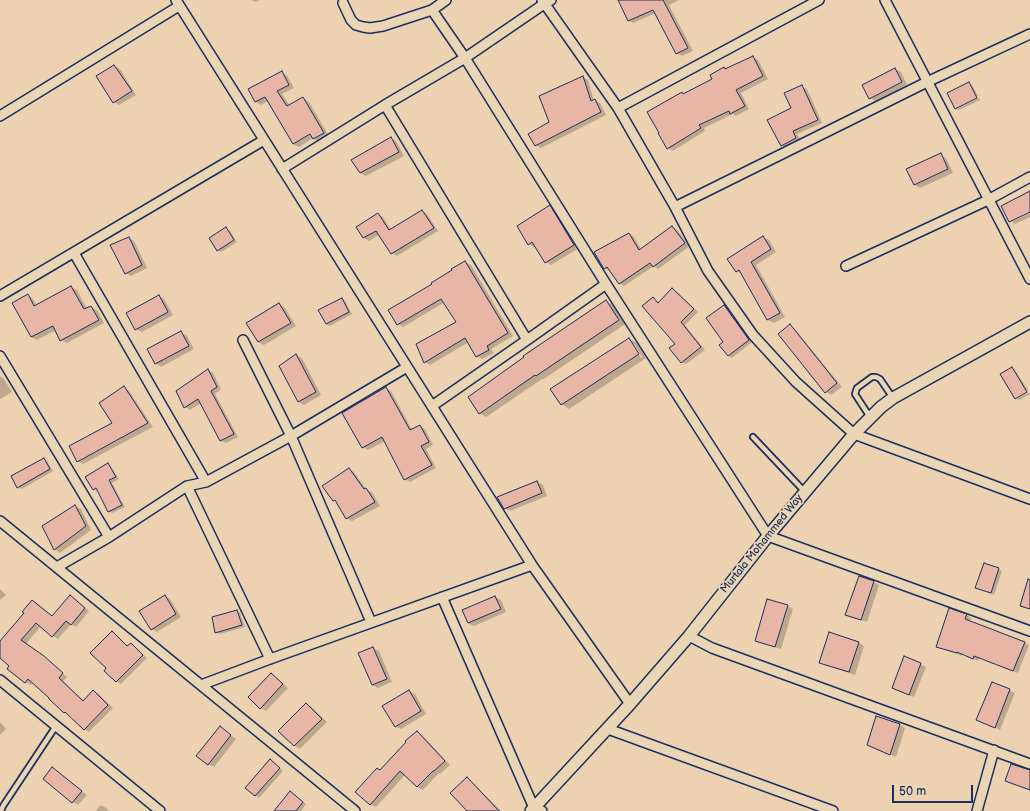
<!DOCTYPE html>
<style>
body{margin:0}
#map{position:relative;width:1030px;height:811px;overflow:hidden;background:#edd2b2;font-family:"Balsamiq Sans",sans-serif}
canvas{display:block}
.scale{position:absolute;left:892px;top:785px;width:81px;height:18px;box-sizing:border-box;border:2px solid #1b2f5e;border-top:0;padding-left:5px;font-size:12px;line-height:14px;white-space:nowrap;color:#1b2f5e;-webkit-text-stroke:3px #ead6b4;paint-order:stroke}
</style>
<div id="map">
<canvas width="1030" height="811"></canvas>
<div class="scale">50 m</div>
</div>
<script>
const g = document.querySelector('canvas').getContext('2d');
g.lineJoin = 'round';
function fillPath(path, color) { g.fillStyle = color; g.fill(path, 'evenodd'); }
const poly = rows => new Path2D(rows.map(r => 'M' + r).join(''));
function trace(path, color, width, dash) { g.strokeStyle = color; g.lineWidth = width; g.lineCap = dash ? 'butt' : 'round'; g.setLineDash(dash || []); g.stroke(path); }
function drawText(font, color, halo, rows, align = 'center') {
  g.font = font + ' "Balsamiq Sans",sans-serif'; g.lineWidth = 3.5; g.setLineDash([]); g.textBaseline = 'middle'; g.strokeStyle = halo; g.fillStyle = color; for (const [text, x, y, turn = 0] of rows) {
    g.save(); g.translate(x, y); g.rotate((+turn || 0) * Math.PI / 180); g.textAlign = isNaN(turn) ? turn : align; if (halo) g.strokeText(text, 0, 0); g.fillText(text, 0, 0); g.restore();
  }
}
fillPath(poly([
 [251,0,259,0,256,2],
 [619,0,679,0,669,5,693,51,682,56,677,53,656,13,633,23,628,20],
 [753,57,758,60,768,79,741,93,749,109,736,116,733,114,704,128,705,131,673,151,668,148,682,93,684,95,713,80,724,68,727,70],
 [114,66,120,69,136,95,119,105,114,102],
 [895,69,901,72,907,85,875,101,870,98],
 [281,72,287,76,294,88,282,94,290,106,303,98,309,102,329,136,319,142,313,138,299,147,293,144,268,101,261,105,256,102,249,90],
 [583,77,588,80,594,101,600,103,606,115,541,148,536,145],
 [969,83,972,85,978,96,956,107,956,109,956,108],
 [802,87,807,89,822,123,797,134,801,141,786,148,782,145,792,108],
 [979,98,980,100,959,110,957,109],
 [391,138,396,141,404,156,366,176,360,173],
 [941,155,946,158,953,173,920,188,915,185],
 [1030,192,1030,210,1011,220,1011,222,1030,213,1030,217,1015,224,1010,221],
 [550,206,555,210,579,248,551,265,546,262,536,246,534,247,529,244],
 [422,211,427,214,438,231,397,256,392,253,380,234,369,241,364,238,357,227,378,214,383,217,391,230],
 [672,227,677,230,690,246,658,269,654,266,624,286,619,283,611,271,610,271,604,268,629,234,634,237,641,249],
 [226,229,230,231,237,242,221,252,218,250],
 [763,237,769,240,776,252,756,265,785,317,774,323,768,320,743,275,737,271],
 [129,238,134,241,147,268,131,276,126,273],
 [465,262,471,265,513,336,491,349,494,353,482,359,477,356,469,342,430,365,425,362,457,323,445,302,403,327,398,324,433,284],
 [71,287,77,290,87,309,91,307,97,310,104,323,67,343,61,340,56,330,37,340,31,337,28,295,33,299,37,306],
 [673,289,677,292,698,312,685,325,705,350,686,364,682,362,677,344,653,298,659,303],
 [159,296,164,299,173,315,142,332,136,329],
 [342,299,345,301,352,314,330,326,326,324],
 [606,301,613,305,625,324,544,379,542,379,486,417,479,413],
 [279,304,285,308,296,326,264,345,258,342],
 [724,306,728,308,752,342,732,358,729,356,720,345,724,342],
 [790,326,795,329,842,387,831,395,826,392],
 [181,332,187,336,194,349,161,367,156,363],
 [629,339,637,343,646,358,569,409,562,404],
 [632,344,634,344,642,357,641,358],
 [296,355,302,358,321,395,304,405,299,402,281,366],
 [1012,368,1015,370,1028,390,1016,397,1016,398,1001,374],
 [208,370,213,373,221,389,215,394,238,437,226,443,221,441,201,403,190,410,185,407,177,391],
 [0,376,4,379,12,392,0,399],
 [124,388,129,391,153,427,83,464,78,461,113,423],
 [386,388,391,391,412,430,420,426,425,429,433,445,426,449,436,468,410,482,405,479,385,441,368,450,363,447],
 [1029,392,1030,394,1019,400,1017,399],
 [44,459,47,461,53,471,22,489,18,487],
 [108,465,111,467,119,479,112,483,125,507,112,513,108,511,98,491,94,489],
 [349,469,354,472,366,489,372,492,380,506,352,521,346,518,337,502,334,500],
 [537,482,543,485,547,496,510,511,504,508],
 [75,506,81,509,91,530,60,553,55,549,43,526],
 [985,564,1002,571,994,595,977,588],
 [873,582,879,585,867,622,851,617,846,614],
 [0,589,6,595,0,600],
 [70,596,75,599,89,611,76,627,71,624,58,639,53,636,41,626,26,644,49,661,67,677,63,681,84,701,94,691,99,694,113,708,89,732,84,729,69,715,64,712,33,682,31,685,26,682,11,665,0,656,0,642,25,613,33,601,38,604,52,617],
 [165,596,170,599,181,617,157,632,152,629],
 [495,597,501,600,506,612,474,626,468,623],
 [787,606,793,609,781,649,761,643,756,640],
 [237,611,240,613,245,627,220,634,216,632],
 [966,615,971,618,970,622,1024,642,1029,645,1018,673,979,658,978,661,962,654,962,656,943,649,938,646],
 [112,632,117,635,128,647,131,644,135,647,147,658,121,684,116,681,107,668],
 [859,643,864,646,855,675,826,665,820,662],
 [373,648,379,651,392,682,378,688,372,685],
 [920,664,926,667,914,697,898,691,893,688],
 [271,674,277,678,288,688,266,711,261,708],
 [993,683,1015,693,1000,730,978,720],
 [409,691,415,694,426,714,401,729,395,726],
 [307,704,312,707,327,722,300,749,295,746,280,731],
 [0,722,6,729,0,735],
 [900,725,905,728,896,757,868,745],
 [225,731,236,739,214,767,208,764],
 [417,732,422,735,450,765,440,774,439,773,423,790,417,787,405,775,376,807,370,804],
 [273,762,283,771,259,798,246,788],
 [53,768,58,772,87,795,78,805,73,802],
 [467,778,472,782,501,811,468,811],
 [294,794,306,804,301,811,275,811],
 [100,805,106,808,109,811,96,811]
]), '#0003');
const building = poly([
 [618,0,663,0,688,48,676,54,653,10,628,21,618,0],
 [753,56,763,76,736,90,745,106,730,114,729,111,699,125,701,128,667,149,658,133,659,133,647,112,682,92,683,94,712,79,710,75,724,67,725,69,753,56],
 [114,65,132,91,113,103,96,76,114,65],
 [895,68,902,82,869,99,862,85,895,68],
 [282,71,289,85,277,91,287,106,303,97,324,133,313,139,310,134,293,144,265,97,255,102,248,89,282,71],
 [583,76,591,101,595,99,601,112,535,146,528,134,549,122,539,96,583,76],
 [969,82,977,98,955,109,947,93,969,82],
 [802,85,818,120,793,131,796,138,781,146,767,120,791,108,784,93,802,85],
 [391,137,399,152,360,173,351,160,391,137],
 [941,153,948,169,914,185,906,169,941,153],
 [1030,191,1030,212,1009,222,1001,206,1030,191],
 [550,205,574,245,545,263,532,242,528,245,517,226,550,205],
 [422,210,434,228,391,254,376,231,363,238,356,227,378,213,389,230,422,210],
 [672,226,685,243,653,267,650,263,619,284,607,267,604,269,594,252,629,233,639,250,672,226],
 [226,227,234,240,217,251,209,238,226,227],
 [763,236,771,249,751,262,780,313,767,320,739,270,736,272,727,259,763,236],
 [129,237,142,265,125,274,110,245,129,237],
 [465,261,508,333,487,346,489,350,476,357,465,338,424,363,416,344,456,322,441,299,397,325,388,310,432,284,431,283,452,270,451,269,465,261],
 [71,286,84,309,91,306,99,320,60,341,53,326,31,337,12,303,28,294,34,306,71,286],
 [672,288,694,309,681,322,701,347,681,363,669,348,675,344,642,306,653,297,658,303,672,288],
 [159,295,168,312,135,330,126,313,159,295],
 [342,298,349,312,326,324,318,310,342,298],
 [606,300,619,320,536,376,535,375,479,414,468,397,524,357,523,356,606,300],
 [279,303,291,323,258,342,246,323,279,303],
 [724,305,749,340,728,356,719,345,723,342,706,318,724,305],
 [790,324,837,383,825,393,778,334,790,324],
 [181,331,189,346,155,364,147,349,181,331],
 [629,338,639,354,561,405,550,389,629,338],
 [296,354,316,392,298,402,279,366,296,354],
 [1012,367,1027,392,1015,399,1000,374,1012,367],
 [208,369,217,387,211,391,234,434,220,441,198,399,184,408,176,391,208,369],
 [124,386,148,423,77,462,69,446,112,423,99,403,124,386],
 [386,387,410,430,420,425,429,442,421,446,432,465,404,480,382,437,362,448,342,413,386,387],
 [44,458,50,469,17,488,11,476,44,458],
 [108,463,116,477,109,480,122,505,108,512,96,488,93,490,85,477,108,463],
 [349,468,364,489,366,488,375,502,346,519,335,500,333,501,322,486,349,468],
 [537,481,542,493,504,509,497,497,537,481],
 [75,505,86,526,54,550,42,526,75,505],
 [984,563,999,568,991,593,975,588,984,563],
 [859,576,874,581,861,620,845,615,859,576],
 [1028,579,1030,580,1030,609,1020,606,1028,579],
 [70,595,85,608,71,625,66,621,52,637,36,623,21,640,44,656,63,673,59,678,83,701,93,690,108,705,84,730,65,712,64,713,49,699,49,698,28,679,25,683,7,669,9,666,0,658,0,641,24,613,22,612,32,600,52,616,70,595],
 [165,595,176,614,151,630,139,611,165,595],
 [495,596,501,609,468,623,462,610,495,596],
 [767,599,788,605,775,647,755,641,767,599],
 [949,608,967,614,965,619,1025,642,1013,671,974,656,973,659,957,652,957,653,936,647,949,608],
 [237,610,242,625,215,633,212,617,237,610],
 [112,631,127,646,131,643,143,655,116,682,104,671,106,668,90,653,112,631],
 [829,632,859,642,849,672,819,663,829,632],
 [373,647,387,679,372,685,358,653,373,647],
 [904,656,921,663,909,695,892,688,904,656],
 [271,673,283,684,260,709,248,697,271,673],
 [992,682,1010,689,995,728,976,720,992,682],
 [409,690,421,711,395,727,382,706,409,690],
 [306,703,322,719,294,746,278,731,306,703],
 [876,716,900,724,890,755,867,745,876,716],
 [220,726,231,735,208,765,196,756,220,726],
 [417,731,445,761,434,771,433,771,417,787,400,771,370,805,355,792,377,768,380,770,406,742,405,741,417,731],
 [270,759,280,768,255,796,245,788,270,759],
 [1011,764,1030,770,1030,790,1005,781,1011,764],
 [52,767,82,791,72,803,43,779,52,767],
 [467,777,499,811,467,811,450,793,467,777],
 [290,791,303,802,296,811,274,811,290,791]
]);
fillPath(building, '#e7b6a6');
trace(building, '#1b2f5e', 1);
const service = poly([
 [870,417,855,394,857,388,872,377,876,377,880,379,893,398],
 [753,437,805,492],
 [1,811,3,806,56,726]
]);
const minor = poly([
 [176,0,532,565,630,704],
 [542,0,618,108,675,207,708,271,753,335,796,382,854,434,1030,499],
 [885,0,1030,279],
 [343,3,351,20,356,25,363,27,370,28,383,26,432,10,446,0],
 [432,10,465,58,606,284,768,536,1030,631],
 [385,105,527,340],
 [618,108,819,0],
 [0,116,179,6],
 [282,169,385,105,465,58,544,4,551,0],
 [675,207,927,82,1030,34],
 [74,253,206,482],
 [846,266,988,200,1030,177],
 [0,296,264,140],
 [243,340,291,436,371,622],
 [0,356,109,537],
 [432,406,527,340,606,284],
 [187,486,270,659],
 [0,521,355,811],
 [57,567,109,537,187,486,206,482,291,436,407,367],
 [442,597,534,808,542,811],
 [689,636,712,648,1030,764],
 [0,680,160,811],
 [201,685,270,659,532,565],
 [608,729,833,811],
 [977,811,994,750]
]);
const tertiary = poly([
 [531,811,630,704,689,636,768,536,854,434,881,407,893,398,1030,322]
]);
trace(service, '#1b2f5e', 8);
trace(minor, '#1b2f5e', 12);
trace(tertiary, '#1b2f5e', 14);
trace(service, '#ead6b4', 4.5);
trace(minor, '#ead6b4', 9);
trace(tertiary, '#ead6b4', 11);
drawText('11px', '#1b2f5e', '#ead6b4', [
 ["Murtala Mohammed Way",762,544,-51]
]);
</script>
